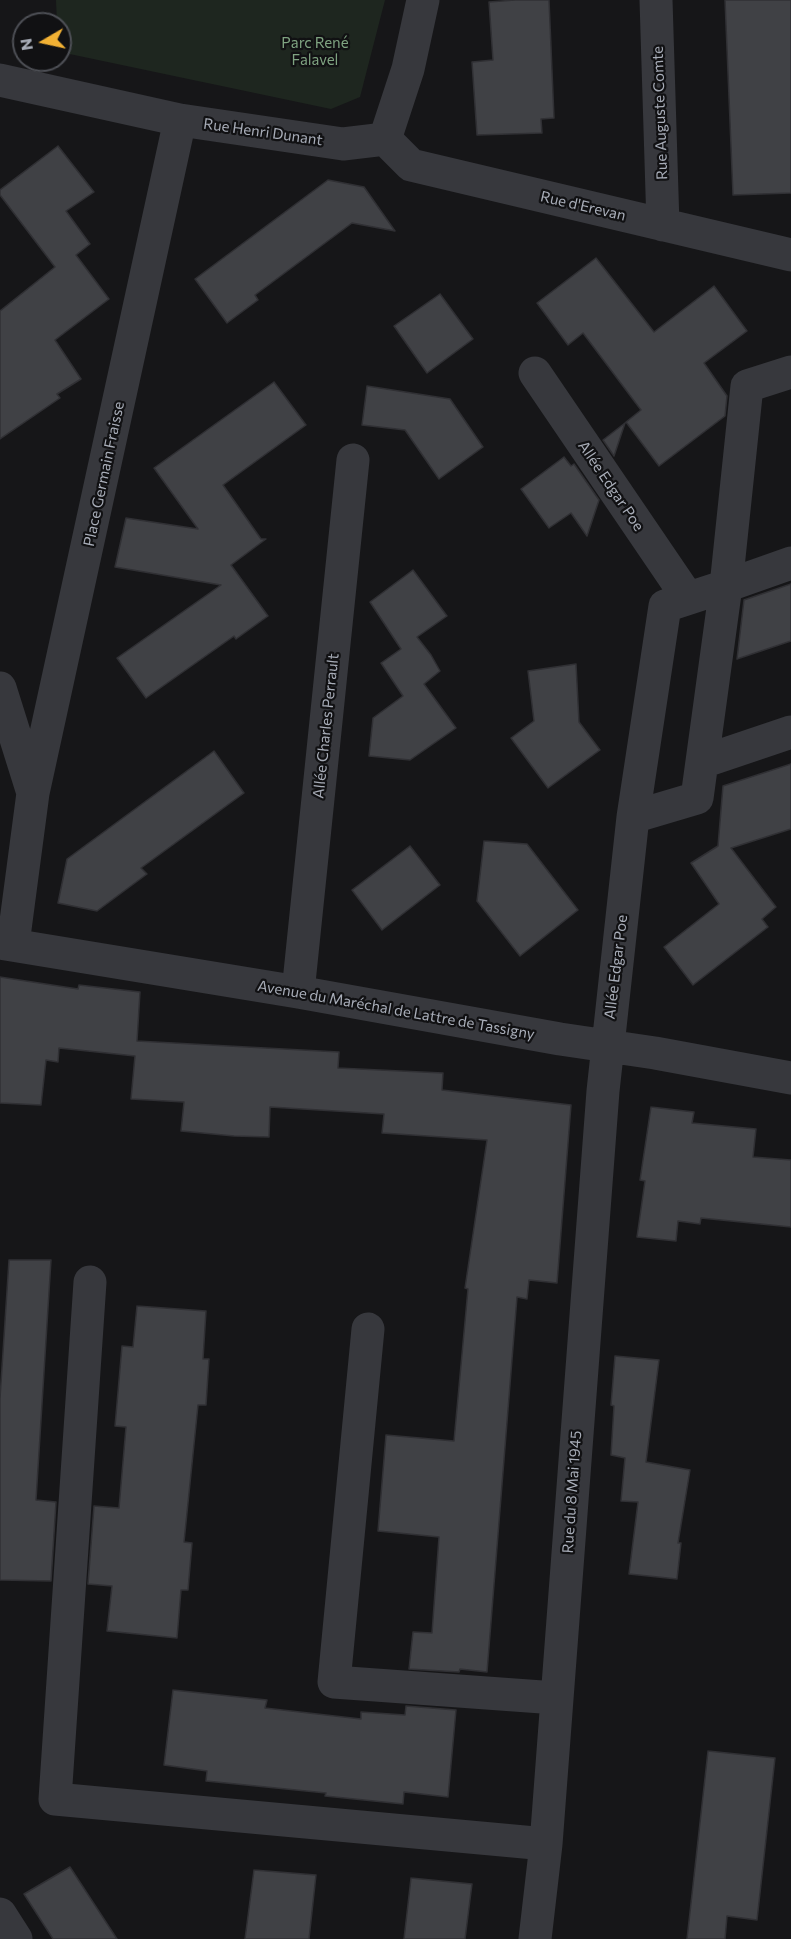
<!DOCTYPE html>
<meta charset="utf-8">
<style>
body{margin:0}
#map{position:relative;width:791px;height:1939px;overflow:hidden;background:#161618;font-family:Commissioner,sans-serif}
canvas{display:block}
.north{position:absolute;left:12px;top:12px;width:60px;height:60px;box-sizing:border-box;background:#111113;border:2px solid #4d4f55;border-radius:50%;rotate:261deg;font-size:16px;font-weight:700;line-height:24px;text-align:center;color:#a8adb8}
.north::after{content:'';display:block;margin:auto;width:21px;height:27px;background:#f2b134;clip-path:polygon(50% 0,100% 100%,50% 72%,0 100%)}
</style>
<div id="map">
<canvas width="791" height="1939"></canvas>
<div class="north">N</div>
</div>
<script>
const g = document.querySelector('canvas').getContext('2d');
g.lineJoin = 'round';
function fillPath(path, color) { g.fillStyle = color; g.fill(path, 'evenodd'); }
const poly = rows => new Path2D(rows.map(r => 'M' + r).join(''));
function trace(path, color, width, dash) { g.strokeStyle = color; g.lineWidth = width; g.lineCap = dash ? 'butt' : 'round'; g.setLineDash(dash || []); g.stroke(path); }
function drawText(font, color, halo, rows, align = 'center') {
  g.font = font + ' Commissioner,sans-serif'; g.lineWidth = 4.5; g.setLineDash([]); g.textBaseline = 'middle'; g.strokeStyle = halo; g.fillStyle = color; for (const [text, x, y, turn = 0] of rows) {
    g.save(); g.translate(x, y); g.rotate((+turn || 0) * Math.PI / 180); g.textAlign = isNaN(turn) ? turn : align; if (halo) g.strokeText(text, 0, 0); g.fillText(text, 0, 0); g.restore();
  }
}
fillPath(poly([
 [56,0,385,0,360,97,331,109,60,52,60,24,57,24]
]), '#1e261f');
const building = poly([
 [515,0,549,0,554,118,541,119,542,133,477,135,472,62,493,60,489,2,515,0],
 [725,0,791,0,791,193,733,195,725,0],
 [58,146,94,192,66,211,90,244,76,255,109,299,55,340,81,379,57,394,60,398,0,439,0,311,55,267,0,195,0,190,58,146],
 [328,180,364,187,395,231,352,223,255,295,258,300,227,323,195,279,328,180],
 [596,258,654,332,714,286,747,331,704,363,727,396,725,416,659,466,626,422,641,410,583,333,568,345,537,303,596,258],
 [440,294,473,339,427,373,394,326,440,294],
 [274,382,306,425,223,485,261,539,266,539,231,565,268,616,236,639,234,636,146,698,117,658,221,585,115,567,126,518,198,529,154,468,274,382],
 [367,386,450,399,483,447,439,479,405,430,362,425,367,386],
 [625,423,614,456,603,440,625,423],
 [564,457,571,466,574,464,599,500,587,536,571,513,549,528,521,489,564,457],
 [413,570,447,616,417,637,431,655,440,671,424,684,456,728,410,760,369,756,373,718,403,696,381,663,401,649,370,602,413,570],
 [791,584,791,641,737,659,744,600,791,584],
 [576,664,579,722,600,750,548,788,511,738,534,721,528,671,576,664],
 [214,751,244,793,141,868,147,874,97,911,58,903,67,859,214,751],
 [791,764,791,829,731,848,776,907,762,919,768,927,693,985,664,947,719,904,691,863,718,846,723,786,791,764],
 [484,841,527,844,578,910,520,956,477,901,484,841],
 [410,846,440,885,382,930,352,890,410,846],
 [0,977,78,989,79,985,140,992,137,1041,339,1052,338,1068,443,1073,442,1090,571,1105,557,1283,529,1280,527,1299,517,1297,487,1672,460,1669,459,1672,409,1669,413,1632,432,1633,439,1537,378,1531,386,1435,454,1441,468,1289,465,1288,487,1140,382,1133,384,1114,270,1107,269,1137,234,1136,181,1131,184,1102,131,1099,135,1056,59,1048,58,1062,46,1060,41,1105,0,1103,0,977],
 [651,1107,694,1112,692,1123,756,1129,753,1157,791,1160,791,1227,701,1218,700,1224,678,1221,676,1241,637,1237,645,1181,640,1180,651,1107],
 [9,1260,51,1260,36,1500,56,1502,51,1581,0,1580,0,1398,9,1260],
 [137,1306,206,1311,203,1359,209,1359,206,1405,198,1405,184,1542,192,1543,188,1590,181,1590,177,1638,107,1631,112,1586,88,1584,94,1506,119,1508,126,1427,115,1426,122,1346,133,1347,137,1306],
 [615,1356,659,1360,646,1462,690,1470,678,1543,681,1543,677,1579,629,1574,638,1502,621,1501,625,1458,611,1455,614,1406,611,1405,615,1356],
 [173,1690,267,1700,265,1708,361,1719,361,1712,405,1715,406,1706,456,1710,448,1797,404,1792,403,1804,325,1796,326,1793,206,1781,207,1771,164,1765,173,1690],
 [708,1751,775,1758,757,1920,727,1916,725,1939,687,1939,708,1751],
 [70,1867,117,1939,53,1939,24,1894,70,1867],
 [254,1870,316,1875,309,1939,245,1939,254,1870],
 [411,1878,472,1884,465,1939,404,1939,411,1878]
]);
fillPath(building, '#404145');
trace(building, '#303034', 1.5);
trace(poly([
 [656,0,663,225],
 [0,80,180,120,343,144,385,139],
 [385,139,411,165,791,255],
 [385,139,408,69,423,0],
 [791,372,747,386,726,586,791,563],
 [535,373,688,598],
 [0,688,33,793,13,944],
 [702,762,791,732],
 [33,793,180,120],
 [0,943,298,992,560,1039,655,1053,791,1078],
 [298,992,353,460],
 [90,1282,55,1799,546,1844],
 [368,1329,334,1682,556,1698],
 [0,1914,16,1939],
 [535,1939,546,1844,603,1091,633,817,697,798,726,586,665,606,633,817]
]), '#37383d', 33);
drawText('15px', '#7fa381', '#111113', [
 ["Parc René",315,43],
 ["Falavel",315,60]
]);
drawText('15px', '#a8adb8', '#111113', [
 ["Rue Auguste Comte",660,113,-92],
 ["Rue Henri Dunant",263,132,8],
 ["Rue d'Erevan",583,206,13],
 ["Place Germain Fraisse",104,474,-78],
 ["Allée Edgar Poe",611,486,56],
 ["Allée Charles Perrault",326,726,-84],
 ["Allée Edgar Poe",616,967,-83],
 ["Avenue du Maréchal de Lattre de Tassigny",396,1010,10],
 ["Rue du 8 Mai 1945",572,1492,-86]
]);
</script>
